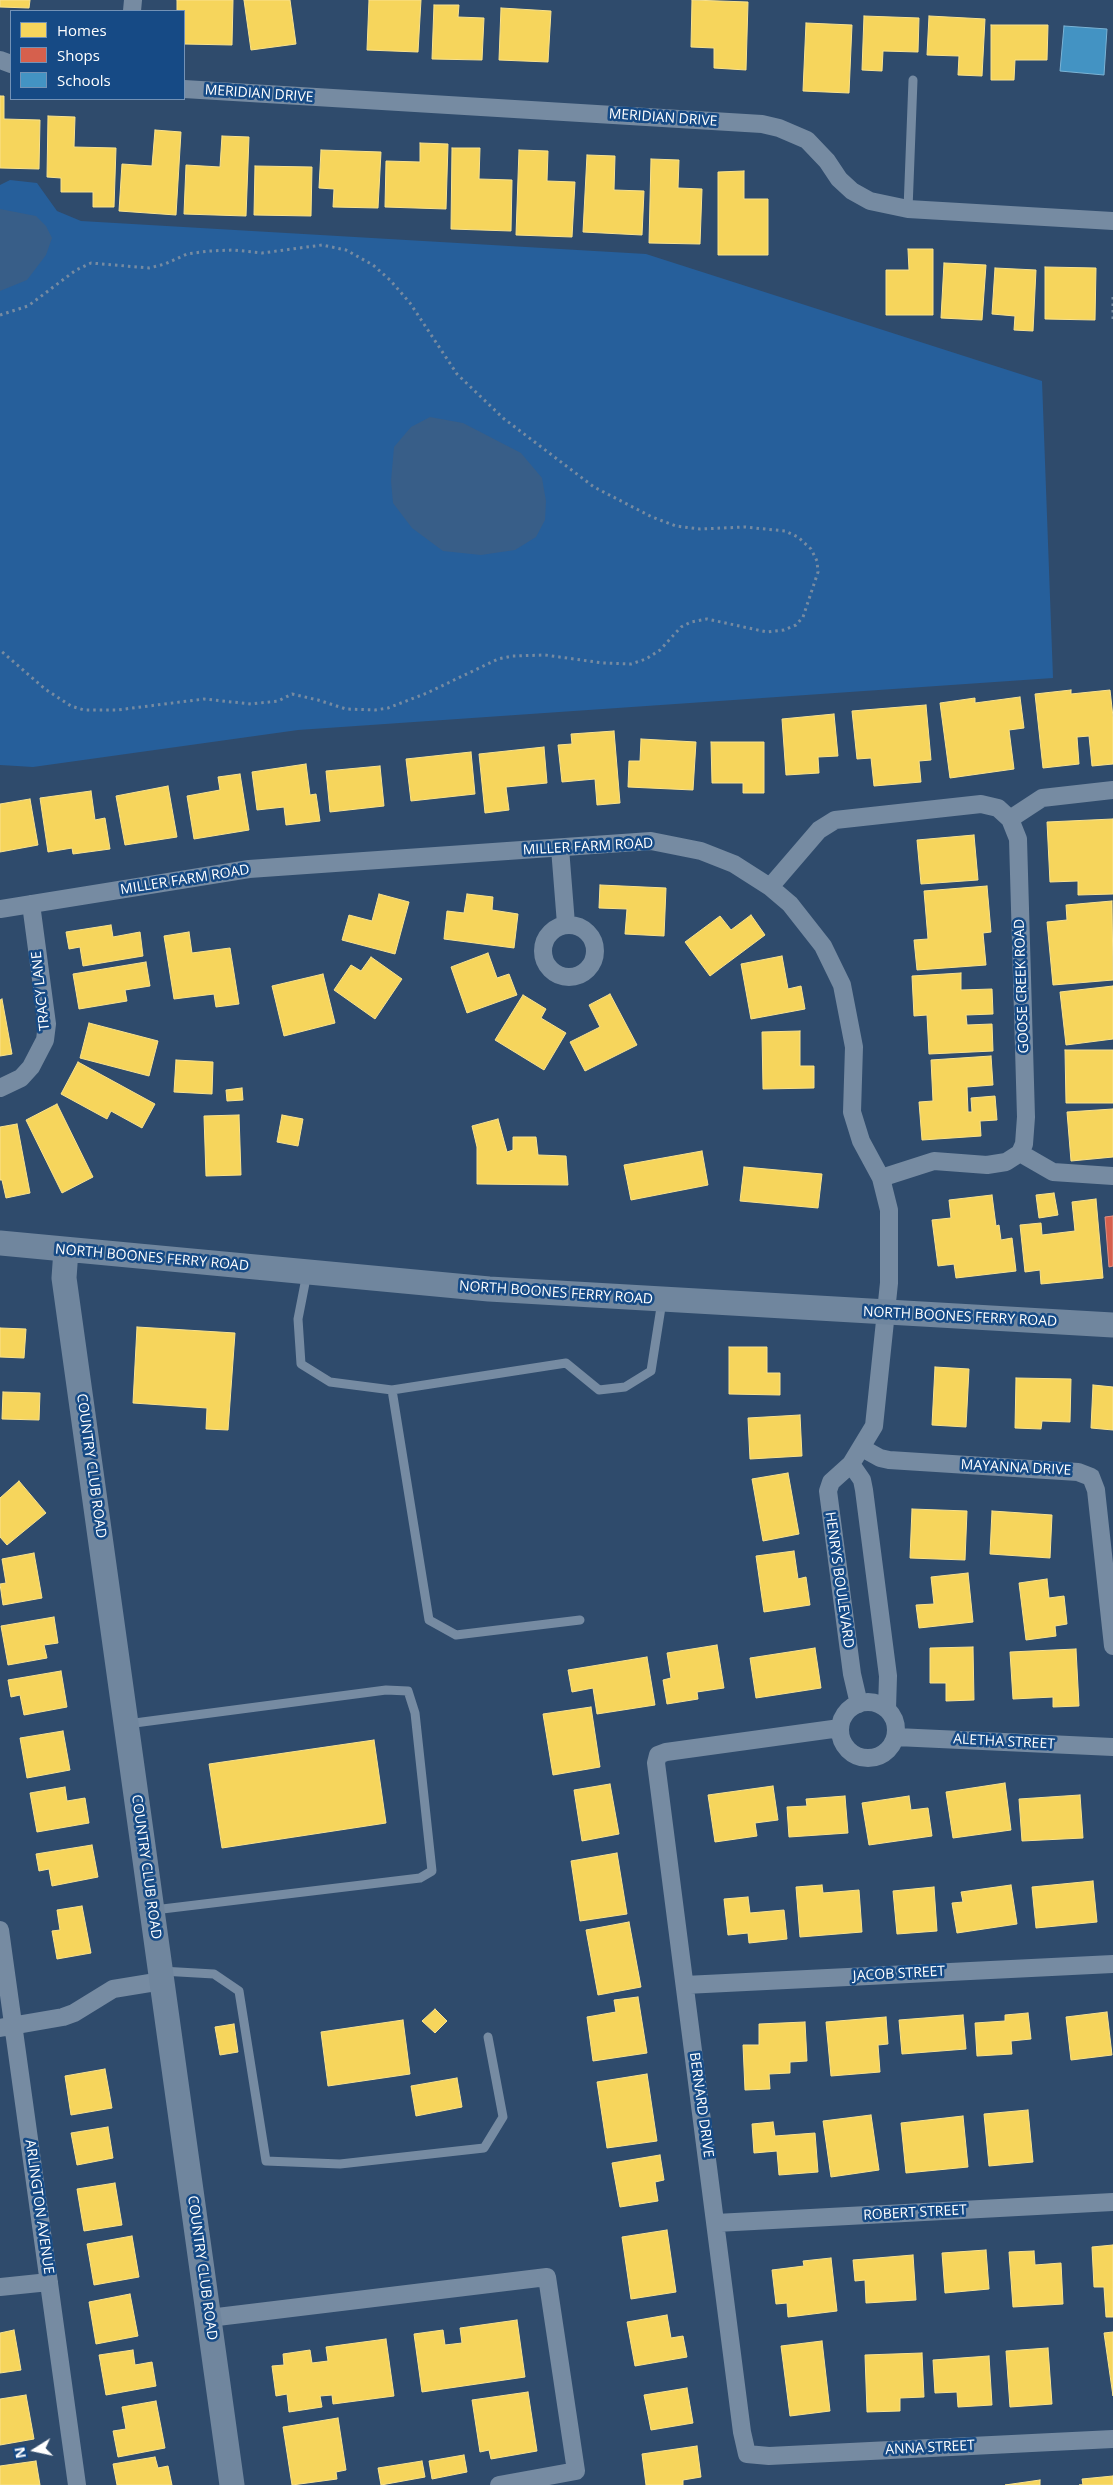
<!DOCTYPE html>
<style>
body{margin:0}
#map{position:relative;width:1113px;height:2485px;overflow:hidden;background:#2f4b6c;font-family:"Open Sans",sans-serif}
canvas{display:block}
.legend{position:absolute;left:10px;top:10px;width:175px;height:90px;box-sizing:border-box;background:#164a85;border:1px solid #7392b6;margin:0;padding:6px 9px;list-style:none;font-size:15px;color:#fff}
.legend li{display:flex;align-items:center;gap:10px;height:25px}
.legend b{width:25px;border:1px solid #7392b6}
.north{position:absolute;left:10px;top:2425px;width:50px;height:50px;-webkit-text-stroke:4px #164a85;paint-order:stroke;rotate:260deg;font-size:14px;font-weight:700;line-height:20px;text-align:center;color:#fff}
.north::after{content:'';display:block;margin:auto;width:18px;height:22px;background:#fff;clip-path:polygon(50% 0,100% 100%,50% 72%,0 100%)}
</style>
<div id="map">
<canvas width="1113" height="2485"></canvas>
<ul class="legend">
<li><b style="height:14px;background:#f6d55c"></b>Homes</li>
<li><b style="height:14px;background:#d6604d"></b>Shops</li>
<li><b style="height:14px;background:#4393c3"></b>Schools</li>
</ul>
<div class="north">N</div>
</div>
<script>
const g = document.querySelector('canvas').getContext('2d');
g.lineJoin = 'round';
function fillPath(path, color) { g.fillStyle = color; g.fill(path, 'evenodd'); }
const poly = rows => new Path2D(rows.map(r => 'M' + r).join(''));
function trace(path, color, width, dash) { g.strokeStyle = color; g.lineWidth = width; g.lineCap = dash ? 'butt' : 'round'; g.setLineDash(dash || []); g.stroke(path); }
function drawText(font, color, halo, rows, align = 'center') {
  g.font = font + ' "Open Sans",sans-serif'; g.lineWidth = 5; g.setLineDash([]); g.textBaseline = 'middle'; g.strokeStyle = halo; g.fillStyle = color; for (const [text, x, y, turn = 0] of rows) {
    g.save(); g.translate(x, y); g.rotate((+turn || 0) * Math.PI / 180); g.textAlign = isNaN(turn) ? turn : align; if (halo) g.strokeText(text, 0, 0); g.fillText(text, 0, 0); g.restore();
  }
}
fillPath(poly([
 [10,180,37,183,57,211,81,221,646,254,1042,381,1053,678,298,730,33,767,0,765,0,185]
]), '#265f9b');
fillPath(poly([
 [0,209,36,216,46,226,52,238,46,255,27,280,0,291],
 [430,417,463,423,521,453,542,478,546,501,545,520,536,537,515,550,481,555,443,551,412,528,393,503,391,481,394,447,411,427]
]), '#385e88');
const homes = poly([
 [0,0,30,0,29,8,0,7,0,0],
 [177,0,233,0,232,45,184,44,184,11,177,11,177,0],
 [244,0,290,0,296,44,251,50,244,0],
 [369,0,421,0,418,52,367,50,369,0],
 [692,0,748,2,746,70,714,68,714,48,691,47,692,0],
 [434,5,459,5,458,17,484,18,482,60,432,59,434,5],
 [501,8,551,11,548,62,499,60,501,8],
 [864,16,919,18,918,52,883,51,882,71,862,70,864,16],
 [929,16,985,19,982,76,958,75,959,56,927,55,929,16],
 [806,23,852,25,849,93,803,91,806,23],
 [991,25,1048,25,1047,60,1015,60,1014,80,991,80,991,25],
 [0,96,4,96,4,119,40,120,39,169,0,168,0,96],
 [48,116,75,117,74,147,116,148,114,207,93,207,93,192,61,192,61,178,47,177,48,116],
 [155,130,181,132,176,215,119,211,122,164,152,166,155,130],
 [222,136,249,137,246,216,184,214,186,165,220,167,222,136],
 [420,143,448,144,446,209,385,207,386,161,420,162,420,143],
 [452,148,480,148,479,179,512,180,511,231,451,229,452,148],
 [321,150,381,152,378,208,333,207,334,189,319,188,321,150],
 [519,150,548,151,547,181,575,182,572,237,516,235,519,150],
 [587,155,615,156,614,190,644,191,642,235,583,232,587,155],
 [651,159,679,160,678,188,702,189,700,244,649,243,651,159],
 [255,166,312,167,311,216,254,215,255,166],
 [744,171,744,199,768,199,768,255,718,255,718,172,744,171],
 [908,249,933,249,933,315,886,315,886,270,909,270,908,249],
 [944,263,986,265,982,320,941,318,944,263],
 [1045,267,1096,268,1095,320,1045,319,1045,267],
 [995,268,1036,270,1033,331,1014,330,1015,316,992,314,995,268],
 [1071,690,1071,694,1110,690,1113,717,1113,764,1092,766,1089,736,1077,737,1079,764,1043,768,1035,694,1071,690],
 [1020,697,1024,728,1009,730,1014,769,950,778,940,703,975,698,975,703,1020,697],
 [926,705,931,760,919,761,921,782,874,786,871,758,857,759,852,711,926,705],
 [834,714,838,756,818,757,819,773,786,775,782,719,834,714],
 [614,731,620,803,597,805,595,779,562,782,558,745,572,744,571,734,614,731],
 [641,739,696,742,693,790,628,787,629,761,640,761,641,739],
 [711,742,764,742,764,793,743,793,743,783,712,783,711,742],
 [544,747,547,783,506,787,509,810,485,813,479,754,544,747],
 [471,752,475,794,411,801,406,759,471,752],
 [306,764,310,795,316,794,320,821,286,825,284,807,257,810,252,772,306,764],
 [380,766,384,806,330,812,326,771,380,766],
 [240,774,249,830,194,839,187,796,220,790,218,777,240,774],
 [168,786,177,837,125,845,116,796,168,786],
 [91,791,95,820,105,818,110,849,73,854,72,848,48,852,40,798,91,791],
 [30,799,38,845,0,852,0,804,30,799],
 [1113,819,1113,894,1078,895,1078,881,1050,882,1047,822,1113,819],
 [974,835,978,880,921,884,917,840,974,835],
 [600,885,666,888,664,936,625,934,627,909,599,908,600,885],
 [987,886,991,932,983,933,986,965,917,970,914,940,928,939,924,891,987,886],
 [379,894,409,902,395,954,342,940,349,915,372,921,379,894],
 [467,894,493,897,492,910,518,914,514,948,444,939,447,911,464,913,467,894],
 [1112,901,1113,980,1053,985,1047,922,1067,920,1066,905,1112,901],
 [751,915,765,935,710,976,685,942,720,916,731,930,751,915],
 [111,925,113,937,140,932,143,956,83,966,80,947,69,949,66,932,111,925],
 [189,932,192,953,230,948,239,1004,216,1007,214,994,174,999,164,936,189,932],
 [488,953,497,978,509,974,517,995,467,1013,451,967,488,953],
 [782,956,788,989,801,986,805,1009,751,1019,741,964,782,956],
 [371,957,402,979,375,1019,334,990,351,965,361,971,371,957],
 [146,962,150,986,125,990,127,1001,79,1009,73,974,146,962],
 [961,973,961,990,992,989,993,1014,966,1015,967,1025,992,1024,993,1051,929,1054,927,1015,914,1016,912,976,961,973],
 [323,974,335,1023,284,1036,272,986,323,974],
 [1113,986,1113,1039,1066,1045,1060,992,1113,986],
 [610,994,637,1045,585,1071,570,1042,600,1027,589,1005,610,994],
 [523,995,546,1009,541,1018,566,1033,544,1070,495,1040,523,995],
 [2,999,12,1054,0,1056,0,1000,2,999],
 [89,1023,158,1041,149,1076,80,1058,89,1023],
 [800,1031,800,1066,814,1066,814,1088,763,1089,762,1032,800,1031],
 [1065,1050,1113,1050,1113,1103,1066,1103,1065,1050],
 [991,1056,993,1085,967,1087,968,1112,972,1112,971,1098,995,1096,997,1120,980,1121,981,1136,922,1140,919,1102,933,1101,931,1060,991,1056],
 [176,1060,213,1062,212,1094,174,1092,176,1060],
 [78,1062,155,1104,142,1128,111,1111,107,1119,61,1094,78,1062],
 [242,1088,243,1100,227,1101,226,1090,242,1088],
 [57,1104,93,1177,62,1193,26,1120,57,1104],
 [1113,1109,1113,1157,1071,1161,1067,1112,1113,1109],
 [239,1115,241,1175,206,1176,204,1116,239,1115],
 [282,1115,303,1119,298,1146,277,1142,282,1115],
 [498,1119,507,1152,513,1150,513,1137,536,1137,538,1155,566,1156,568,1185,477,1184,477,1147,472,1126,498,1119],
 [17,1124,30,1193,6,1198,2,1180,0,1180,0,1127,17,1124],
 [702,1151,708,1185,631,1200,624,1165,702,1151],
 [744,1167,822,1174,818,1208,740,1201,744,1167],
 [1054,1193,1058,1215,1039,1218,1036,1195,1054,1193],
 [992,1195,996,1226,999,1225,1001,1240,1012,1238,1016,1271,956,1278,954,1264,938,1266,932,1220,951,1218,949,1200,992,1195],
 [1096,1199,1103,1278,1041,1284,1040,1270,1025,1272,1020,1225,1041,1223,1042,1235,1075,1231,1072,1202,1096,1199],
 [137,1327,235,1333,228,1430,206,1429,207,1408,133,1403,137,1327],
 [0,1328,26,1329,24,1358,0,1357,0,1328],
 [729,1347,767,1347,767,1373,780,1373,780,1395,729,1394,729,1347],
 [935,1367,969,1369,966,1427,932,1425,935,1367],
 [1016,1378,1071,1379,1070,1422,1042,1421,1041,1429,1015,1428,1016,1378],
 [1093,1385,1113,1387,1113,1430,1091,1428,1093,1385],
 [3,1392,40,1393,39,1420,2,1419,3,1392],
 [800,1415,802,1456,750,1459,748,1418,800,1415],
 [788,1473,799,1534,763,1541,752,1479,788,1473],
 [19,1481,46,1513,7,1545,0,1537,0,1498,19,1481],
 [912,1509,967,1511,965,1560,910,1558,912,1509],
 [992,1511,1052,1515,1050,1558,990,1554,992,1511],
 [794,1551,798,1579,806,1577,810,1605,764,1612,756,1556,794,1551],
 [34,1553,42,1598,3,1605,0,1584,6,1583,2,1559,34,1553],
 [968,1573,973,1622,919,1628,916,1605,934,1604,931,1577,968,1573],
 [1047,1579,1049,1598,1064,1596,1067,1624,1055,1626,1056,1636,1026,1640,1019,1583,1047,1579],
 [54,1617,58,1643,44,1645,47,1658,8,1665,1,1626,54,1617],
 [717,1645,724,1688,697,1692,698,1699,667,1704,663,1680,671,1678,667,1653,717,1645],
 [973,1647,974,1700,946,1701,946,1683,930,1683,930,1648,973,1647],
 [815,1648,821,1688,756,1698,750,1658,815,1648],
 [1076,1649,1079,1706,1053,1707,1053,1697,1013,1699,1010,1652,1076,1649],
 [647,1657,655,1705,597,1714,593,1688,572,1692,568,1670,647,1657],
 [61,1671,67,1707,24,1715,20,1695,11,1697,8,1680,61,1671],
 [591,1707,600,1767,553,1775,543,1714,591,1707],
 [63,1731,70,1770,27,1778,20,1738,63,1731],
 [374,1740,386,1823,222,1848,209,1764,374,1740],
 [1005,1783,1011,1830,953,1838,946,1792,1005,1783],
 [610,1784,619,1834,582,1841,574,1790,610,1784],
 [773,1786,778,1820,755,1823,757,1836,715,1842,708,1795,773,1786],
 [65,1787,67,1801,85,1798,89,1823,37,1832,30,1793,65,1787],
 [1080,1795,1083,1838,1022,1841,1019,1799,1080,1795],
 [845,1796,848,1833,789,1837,787,1807,807,1806,806,1799,845,1796],
 [909,1796,911,1810,928,1808,932,1836,869,1845,862,1803,909,1796],
 [92,1845,98,1877,52,1886,49,1869,39,1871,36,1854,92,1845],
 [617,1853,627,1914,580,1921,571,1861,617,1853],
 [1093,1881,1097,1922,1036,1928,1032,1887,1093,1881],
 [822,1885,823,1893,859,1890,862,1932,800,1937,796,1887,822,1885],
 [1011,1885,1017,1924,957,1933,952,1903,963,1902,961,1892,1011,1885],
 [934,1887,937,1931,897,1934,893,1891,934,1887],
 [748,1897,750,1913,784,1910,787,1939,749,1943,748,1933,728,1935,724,1899,748,1897],
 [82,1906,91,1953,57,1959,52,1931,60,1930,57,1910,82,1906],
 [629,1922,641,1987,598,1995,586,1930,629,1922],
 [638,1997,647,2053,593,2061,587,2017,616,2012,614,2000,638,1997],
 [435,2009,447,2021,435,2033,422,2021,435,2009],
 [1107,2012,1112,2055,1071,2060,1066,2017,1107,2012],
 [1028,2013,1031,2039,1011,2041,1012,2054,977,2056,975,2023,1005,2021,1005,2015,1028,2013],
 [963,2015,966,2049,902,2054,899,2020,963,2015],
 [886,2017,888,2044,878,2045,880,2072,831,2076,826,2022,886,2017],
 [403,2020,410,2074,328,2086,321,2032,403,2020],
 [805,2022,807,2061,790,2062,790,2073,769,2074,770,2089,745,2090,743,2045,759,2045,759,2024,805,2022],
 [234,2024,238,2052,220,2055,215,2027,234,2024],
 [105,2069,112,2108,71,2115,65,2076,105,2069],
 [647,2074,657,2141,607,2148,597,2082,647,2074],
 [457,2078,462,2107,416,2116,411,2086,457,2078],
 [1028,2110,1033,2162,989,2166,984,2114,1028,2110],
 [871,2115,879,2170,831,2177,823,2121,871,2115],
 [963,2116,968,2167,906,2173,901,2123,963,2116],
 [773,2122,775,2136,815,2133,818,2172,779,2175,777,2151,754,2153,752,2124,773,2122],
 [108,2127,113,2158,77,2165,71,2133,108,2127],
 [660,2155,664,2180,655,2182,658,2201,620,2207,612,2163,660,2155],
 [115,2183,122,2225,84,2231,77,2189,115,2183],
 [667,2230,676,2292,631,2299,622,2237,667,2230],
 [132,2236,139,2277,94,2285,87,2244,132,2236],
 [1113,2245,1113,2317,1106,2317,1104,2287,1094,2287,1092,2247,1113,2245],
 [986,2250,989,2289,945,2293,942,2253,986,2250],
 [1034,2251,1035,2265,1061,2263,1063,2304,1013,2307,1009,2252,1034,2251],
 [913,2255,916,2300,866,2303,865,2280,855,2281,853,2260,913,2255],
 [831,2258,837,2311,788,2317,787,2303,776,2304,772,2270,804,2266,803,2261,831,2258],
 [130,2294,138,2336,96,2344,89,2302,130,2294],
 [667,2315,671,2338,683,2336,687,2357,635,2366,627,2322,667,2315],
 [517,2320,525,2377,422,2392,414,2334,443,2330,445,2345,462,2343,460,2328,517,2320],
 [14,2330,21,2370,0,2373,0,2333,14,2330],
 [1113,2332,1113,2396,1104,2333,1113,2332],
 [386,2339,394,2396,333,2404,332,2395,320,2396,322,2407,289,2412,287,2394,276,2396,272,2366,284,2365,283,2354,310,2350,312,2363,328,2361,326,2347,386,2339],
 [822,2341,830,2411,790,2416,781,2346,822,2341],
 [1048,2348,1052,2404,1010,2407,1006,2351,1048,2348],
 [133,2350,135,2365,152,2362,156,2386,106,2395,99,2355,133,2350],
 [922,2353,924,2397,900,2398,900,2411,867,2412,865,2355,922,2353],
 [989,2356,992,2405,958,2407,957,2392,935,2393,933,2360,989,2356],
 [687,2388,693,2423,651,2430,644,2395,687,2388],
 [528,2392,537,2451,491,2459,489,2450,480,2452,472,2400,528,2392],
 [26,2395,34,2439,0,2445,0,2399,26,2395],
 [156,2401,165,2448,118,2457,113,2431,126,2429,122,2407,156,2401],
 [338,2418,346,2470,336,2472,337,2479,292,2485,283,2427,338,2418],
 [697,2446,701,2477,683,2480,683,2485,646,2485,642,2454,697,2446],
 [464,2455,467,2472,432,2479,429,2461,464,2455],
 [155,2457,158,2468,168,2466,172,2485,117,2485,113,2464,155,2457],
 [36,2461,40,2485,0,2485,0,2466,36,2461],
 [422,2461,425,2477,381,2485,378,2468,422,2461],
 [1113,2476,1113,2485,1079,2485,1083,2485,1082,2479,1113,2476],
 [1040,2480,1040,2485,1005,2485,1040,2480]
]);
fillPath(homes, '#f6d55c');
trace(homes, '#f9e28d', 1);
const shops = poly([
 [1113,1216,1113,1266,1109,1267,1105,1217,1113,1216]
]);
fillPath(shops, '#d6604d');
trace(shops, '#e29082', 1);
const schools = poly([
 [1064,26,1107,29,1104,75,1060,71,1064,26]
]);
fillPath(schools, '#4393c3');
trace(schools, '#7bb3d5', 1);
trace(poly([
 [1113,297,1113,323],
 [0,315,28,306,76,270,91,263,149,268,165,264,187,254,209,251,234,250,262,253,322,245,346,250,373,265,390,280,410,303,457,374,503,418,594,487,652,517,676,526,700,529,745,527,785,531,798,537,811,549,817,561,818,572,803,617,796,625,784,630,767,632,707,619,691,622,681,627,660,650,646,659,631,664,603,663,545,655,512,656,498,659,427,693,388,708,375,710,346,709,318,700,292,694,278,701,251,704,204,699,117,710,84,710,71,706,45,689,0,650]
]), '#768ba2', 3, [2.5, 4]);
trace(poly([
 [908,209,913,80],
 [307,1273,298,1319,301,1364,330,1382,392,1390,566,1363,599,1390,625,1387,651,1371,662,1301],
 [392,1390,429,1620,456,1635,580,1620],
 [127,1724,386,1690,408,1691,415,1713,432,1871,420,1878,154,1910],
 [161,1971,214,1974,239,1991,266,2161,340,2164,484,2148,503,2117,488,2037]
]), '#768ba2', 9);
trace(poly([
 [132,11,133,0],
 [0,60,11,64],
 [184,89,762,124,779,128,807,140,827,161,839,179,852,191,870,201,908,209,1113,221],
 [560,848,566,924],
 [770,887,819,830,835,820,981,804,998,808,1010,819,1042,798,1113,790],
 [0,909,249,869,651,841,701,851,734,864,770,887,790,904,823,946,842,985,854,1047,852,1112,861,1141,881,1178,889,1210,889,1283,874,1426,851,1464,831,1482,828,1491,852,1674,859,1704],
 '543 951a26 26 0 1 1 52 0a26 26 0 1 1-52 0Z',
 [0,1088,21,1078,31,1067,45,1040,47,1024,31,904],
 [1020,1153,1053,1172,1113,1176],
 [881,1178,934,1161,987,1165,1006,1162,1020,1153,1024,1144,1026,1117,1018,839,1010,819],
 [862,1448,880,1458,889,1460,1078,1472,1091,1477,1096,1490,1113,1646],
 [851,1464,862,1480,864,1490,888,1676,887,1709],
 '840 1730a28 28 0 1 1 56 0a28 28 0 1 1-56 0Z',
 [840,1728,666,1752,658,1755,656,1763,742,2432,747,2454,769,2456,1113,2439],
 [896,1737,1113,1747],
 [0,1930,77,2485],
 [685,1985,1113,1964],
 [0,2028,63,2017,74,2013,113,1989,162,1981],
 [716,2223,1113,2202],
 [0,2287,49,2282],
 [209,2318,547,2277,576,2471,499,2485]
]), '#768ba2', 18);
trace(poly([
 [0,1243,489,1289,1113,1325],
 [66,1250,64,1278,232,2485]
]), '#70869e', 25);
drawText('14px', '#fff', '#164a85', [
 ["MERIDIAN DRIVE",259,94,4],
 ["MERIDIAN DRIVE",663,118,4],
 ["MILLER FARM ROAD",588,847,-3],
 ["MILLER FARM ROAD",185,880,-9],
 ["GOOSE CREEK ROAD",1022,986,-92],
 ["TRACY LANE",41,991,-96],
 ["NORTH BOONES FERRY ROAD",152,1258,5],
 ["NORTH BOONES FERRY ROAD",556,1293,4],
 ["NORTH BOONES FERRY ROAD",960,1317,3],
 ["COUNTRY CLUB ROAD",91,1466,82],
 ["MAYANNA DRIVE",1016,1468,3],
 ["HENRYS BOULEVARD",839,1580,82],
 ["ALETHA STREET",1004,1742,3],
 ["COUNTRY CLUB ROAD",146,1867,82],
 ["JACOB STREET",899,1974,-3],
 ["BERNARD DRIVE",701,2105,82],
 ["ARLINGTON AVENUE",39,2207,82],
 ["ROBERT STREET",915,2213,-3],
 ["COUNTRY CLUB ROAD",202,2268,82],
 ["ANNA STREET",930,2448,-3]
]);
</script>
